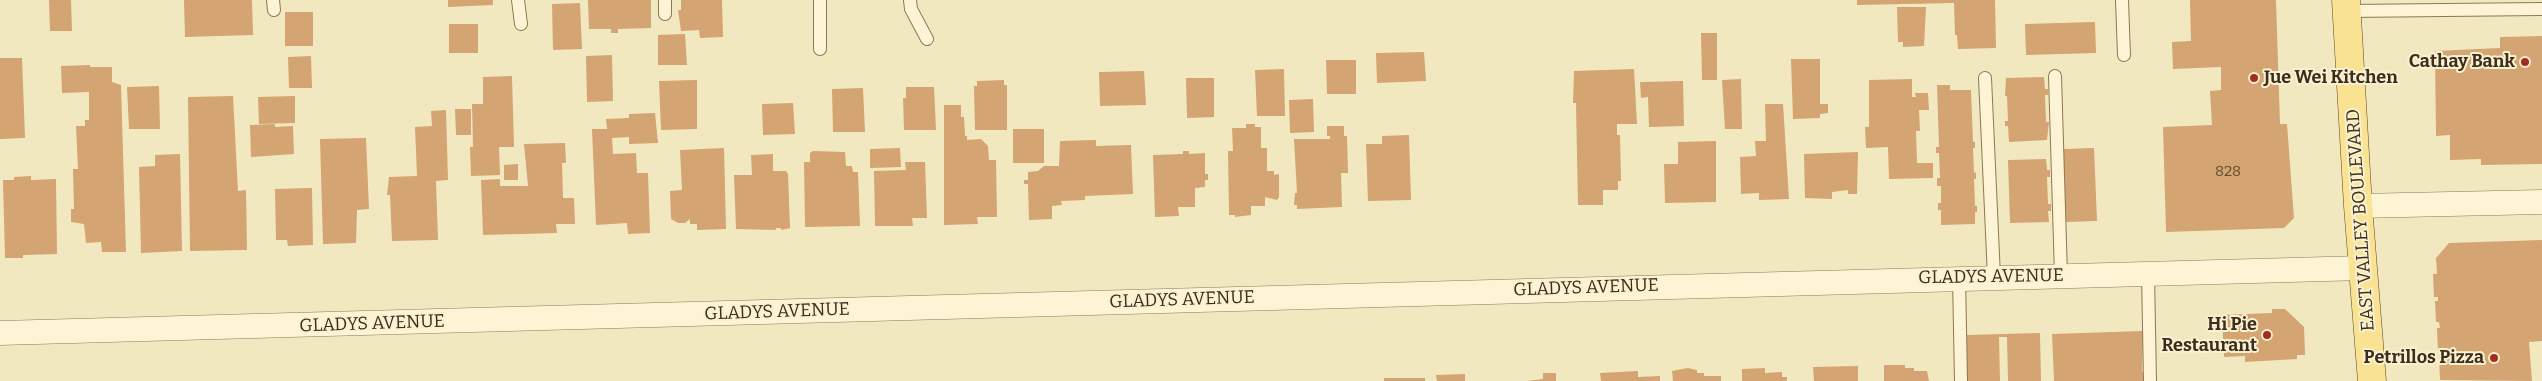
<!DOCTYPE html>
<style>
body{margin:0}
canvas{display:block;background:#f2e8bf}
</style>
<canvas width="2542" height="381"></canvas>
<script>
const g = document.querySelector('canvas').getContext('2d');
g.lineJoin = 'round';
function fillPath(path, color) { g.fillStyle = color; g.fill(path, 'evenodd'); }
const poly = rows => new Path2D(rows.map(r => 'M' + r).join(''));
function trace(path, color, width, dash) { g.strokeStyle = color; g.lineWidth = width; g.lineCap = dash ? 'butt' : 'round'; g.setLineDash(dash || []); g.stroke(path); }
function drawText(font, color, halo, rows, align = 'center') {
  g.font = font + ' Bitter,serif'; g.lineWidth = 4; g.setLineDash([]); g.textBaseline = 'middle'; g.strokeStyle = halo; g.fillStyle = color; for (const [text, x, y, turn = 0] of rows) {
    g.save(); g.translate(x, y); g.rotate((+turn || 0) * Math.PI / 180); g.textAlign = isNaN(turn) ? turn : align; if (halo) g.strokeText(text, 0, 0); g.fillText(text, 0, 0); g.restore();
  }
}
fillPath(poly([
 [49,0,71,0,72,31,50,31],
 [184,0,252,0,253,35,185,37],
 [448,0,493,0,493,5,448,7],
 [588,0,651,0,651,28,618,29,618,33,611,33,611,29,589,29],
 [681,0,722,0,723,37,700,38,699,30,681,31,678,10,681,10],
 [1857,0,1995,0,1996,48,1958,49,1957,35,1955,35,1954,3,1857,5],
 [2190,0,2276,0,2280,124,2287,124,2294,218,2284,228,2166,232,2163,127,2212,125,2210,91,2221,90,2221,67,2173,69,2172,42,2191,41],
 [580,3,582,49,553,50,552,4],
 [1897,7,1926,7,1924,46,1903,47,1903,42,1898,42],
 [285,12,313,12,313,46,285,46],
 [2095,22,2096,53,2026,55,2025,24],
 [449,24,478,24,478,53,449,53],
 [1701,33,1717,33,1717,80,1702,80],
 [685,34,687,65,658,65,658,35],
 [2542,36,2542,164,2481,165,2481,159,2450,160,2450,135,2436,136,2435,51,2500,48,2500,37],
 [1424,52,1426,81,1377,83,1376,53],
 [612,55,613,101,587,102,586,56],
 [311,56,312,88,289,88,288,57],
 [0,58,22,58,25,138,0,139],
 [1791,59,1820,59,1820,104,1828,104,1828,113,1820,114,1820,118,1793,119],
 [1326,60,1356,60,1356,94,1327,94],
 [90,65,90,67,112,67,112,82,121,85,126,252,102,252,101,242,86,243,84,224,71,222,71,209,74,209,73,169,78,169,76,126,85,126,85,120,89,120,89,92,62,93,61,66],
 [1284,69,1285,116,1257,116,1255,70],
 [1634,69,1637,124,1617,124,1617,135,1620,135,1621,181,1618,181,1618,190,1603,190,1603,205,1578,205,1576,103,1573,103,1574,71],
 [1144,71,1146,105,1100,106,1099,72],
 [512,76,514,147,499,147,500,175,471,176,470,147,473,147,472,104,483,104,483,77],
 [2044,77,2045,89,2048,89,2048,95,2045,95,2046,122,2049,122,2047,140,2009,142,2008,126,2005,126,2005,121,2008,121,2007,96,2005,96,2006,78],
 [1186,78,1214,78,1214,117,1187,118],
 [1741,79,1742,129,1725,129,1722,80],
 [1912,79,1912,97,1916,97,1915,93,1928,93,1929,110,1919,110,1920,131,1916,131,1917,163,1933,163,1933,178,1889,179,1888,147,1866,148,1865,127,1869,127,1869,80],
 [697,80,697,129,661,130,659,81],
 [1004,80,1004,85,1007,85,1007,130,975,130,974,86,977,86,977,81],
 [1683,81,1684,126,1649,127,1648,97,1641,98,1640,82],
 [1937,85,1950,85,1950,90,1971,90,1973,142,1975,142,1975,148,1973,148,1974,173,1976,172,1976,179,1974,179,1975,206,1977,206,1977,212,1975,212,1975,224,1941,225,1941,210,1938,210,1938,203,1941,203,1941,186,1937,186,1937,178,1940,178,1939,153,1936,153,1936,147,1939,147],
 [159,86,160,129,129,129,127,87],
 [906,87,934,87,936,130,904,130,903,98,906,98],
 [863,88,865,132,833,132,832,89],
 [233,96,238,191,246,190,247,250,190,251,188,97],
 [295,96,295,123,259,124,258,97],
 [1313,99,1314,132,1290,133,1289,100],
 [793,103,795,134,763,135,762,104],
 [1765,104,1783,104,1789,199,1759,200,1759,193,1741,194,1740,157,1756,156,1755,141,1766,141],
 [944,105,961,105,961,117,964,117,965,136,967,136,967,140,981,139,988,146,989,160,996,160,997,217,977,217,978,224,944,225],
 [455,109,471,109,471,135,456,135],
 [446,110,448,180,436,181,438,240,392,241,390,195,387,195,389,177,417,176,415,127,432,126,431,111],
 [655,113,658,143,629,144,629,137,612,138,613,154,636,153,637,173,648,173,650,233,628,234,627,223,596,225,592,129,607,129,606,119,629,118,629,114],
 [275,124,275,127,293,126,294,154,251,157,250,125],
 [1246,124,1255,124,1255,127,1261,127,1261,148,1267,148,1267,171,1274,171,1274,175,1279,174,1279,197,1277,200,1265,197,1265,206,1251,206,1251,215,1235,217,1235,215,1229,215,1228,151,1233,151,1232,128,1246,128],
 [1327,126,1344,126,1344,136,1347,136,1348,173,1341,173,1342,207,1297,209,1297,205,1294,205,1295,193,1297,193,1294,139,1330,139,1330,136,1327,136],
 [1013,129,1044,129,1044,163,1013,163],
 [1409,135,1411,200,1368,201,1366,144,1382,144,1382,136],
 [366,138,369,209,357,210,356,243,323,244,320,139],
 [1096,140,1096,146,1131,145,1133,194,1085,196,1085,200,1061,201,1062,205,1052,206,1052,219,1029,220,1028,184,1024,184,1024,180,1028,180,1028,172,1038,171,1044,166,1059,166,1060,141],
 [1716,141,1716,202,1665,203,1664,164,1678,164,1678,142],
 [565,143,566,163,562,163,563,198,574,198,575,224,556,224,557,233,483,235,481,180,500,179,500,186,528,186,524,144],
 [724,148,726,229,697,230,697,224,690,224,690,219,685,223,678,223,671,219,670,191,682,190,680,150],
 [900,148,901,167,870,168,870,149],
 [2094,148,2097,221,2066,222,2062,199,2065,199,2061,169,2064,169,2064,149],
 [813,151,845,152,846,166,852,166,853,172,858,172,860,226,805,227,804,162,810,162,810,153],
 [1183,151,1189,151,1189,154,1205,153,1205,174,1208,174,1208,180,1205,180,1205,187,1195,188,1195,207,1178,207,1179,216,1155,217,1153,155,1183,154],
 [1858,152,1857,194,1848,194,1848,190,1832,192,1832,199,1805,198,1804,154],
 [180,154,182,251,141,253,139,167,155,166,155,155],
 [773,154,773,171,786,171,788,174,790,228,781,230,781,228,776,228,776,230,736,229,734,175,752,175,751,155],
 [2046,159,2047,170,2050,170,2050,177,2047,177,2048,204,2051,204,2051,211,2048,211,2049,222,2010,223,2008,160],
 [905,162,925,162,927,218,912,218,913,226,875,226,874,171,906,170],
 [518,164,518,180,504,180,504,165],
 [31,176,31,180,56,179,57,254,23,255,23,258,5,258,3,180,14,180,14,177],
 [312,188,313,245,288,246,287,240,276,240,275,189],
 [2542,240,2542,341,2529,342,2532,381,2440,380,2439,356,2441,356,2441,351,2438,351,2437,328,2440,328,2439,322,2436,322,2435,301,2438,301,2438,297,2434,297,2433,274,2437,274,2436,258,2449,243],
 [2272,309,2285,309,2304,327,2305,355,2297,355,2297,359,2245,362,2245,356,2224,357,2222,315,2272,313],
 [2143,331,2142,372,2144,372,2144,381,2054,381,2052,334],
 [2040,333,2041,381,2008,381,2007,337,1999,337,2000,381,1966,381,1965,335],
 [1884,365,1905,365,1905,368,1914,368,1914,371,1927,371,1929,381,1884,381],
 [1858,366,1858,381,1814,381,1813,367],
 [1688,368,1697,370,1697,373,1704,373,1704,376,1721,376,1721,381,1673,381,1672,371],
 [1765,368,1765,373,1782,372,1782,377,1787,377,1787,381,1742,381,1742,369],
 [1638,371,1638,377,1660,376,1660,381,1601,381,1600,373],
 [1543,373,1556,373,1556,381,1527,381,1543,379],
 [1465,374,1465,381,1437,381,1436,375],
 [1384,378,1425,378,1425,381,1384,381]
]), '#d4a472');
const lane = poly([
 [273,0,274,10],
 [518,0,521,24],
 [665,0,665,14],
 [910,0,911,9,927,39],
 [2122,0,2124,55],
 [2347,11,2542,9],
 [820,49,820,0],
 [2055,76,2061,276],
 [1985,78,1994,277],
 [2148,273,2150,381],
 [1959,277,1961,381]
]);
const street = poly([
 [2358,206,2542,202],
 [0,333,2363,268]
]);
const primary = poly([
 [2346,0,2358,206,2372,381]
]);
trace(lane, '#8d7856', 14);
trace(street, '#8d7856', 25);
trace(primary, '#5a452b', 29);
trace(lane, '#fcf4d4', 12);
trace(street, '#fcf4d4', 24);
trace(primary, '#f9e393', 28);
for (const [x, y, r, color] of [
 [2525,62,5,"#a22c20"],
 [2254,78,5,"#a22c20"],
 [2267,335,5,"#a22c20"],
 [2494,358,5,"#a22c20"]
]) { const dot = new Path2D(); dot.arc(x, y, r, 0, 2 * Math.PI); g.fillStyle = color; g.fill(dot); trace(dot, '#f9f1d0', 2); }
drawText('15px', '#614c32', null, [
 ["828",2228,172]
]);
drawText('bold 18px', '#3b2e1c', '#f9f1d0', [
 ["Cathay Bank",2515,62],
 ["Jue Wei Kitchen",2264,78,"left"],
 ["Hi Pie",2257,325],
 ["Restaurant",2257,346],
 ["Petrillos Pizza",2484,358]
], 'right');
drawText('18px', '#3b2e1c', '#f9f1d0', [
 ["EAST VALLEY BOULEVARD",2361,220,-94],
 ["GLADYS AVENUE",1991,277,-1],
 ["GLADYS AVENUE",1586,288,-2],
 ["GLADYS AVENUE",1182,300,-2],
 ["GLADYS AVENUE",777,312,-2],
 ["GLADYS AVENUE",372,324,-2]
]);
</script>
